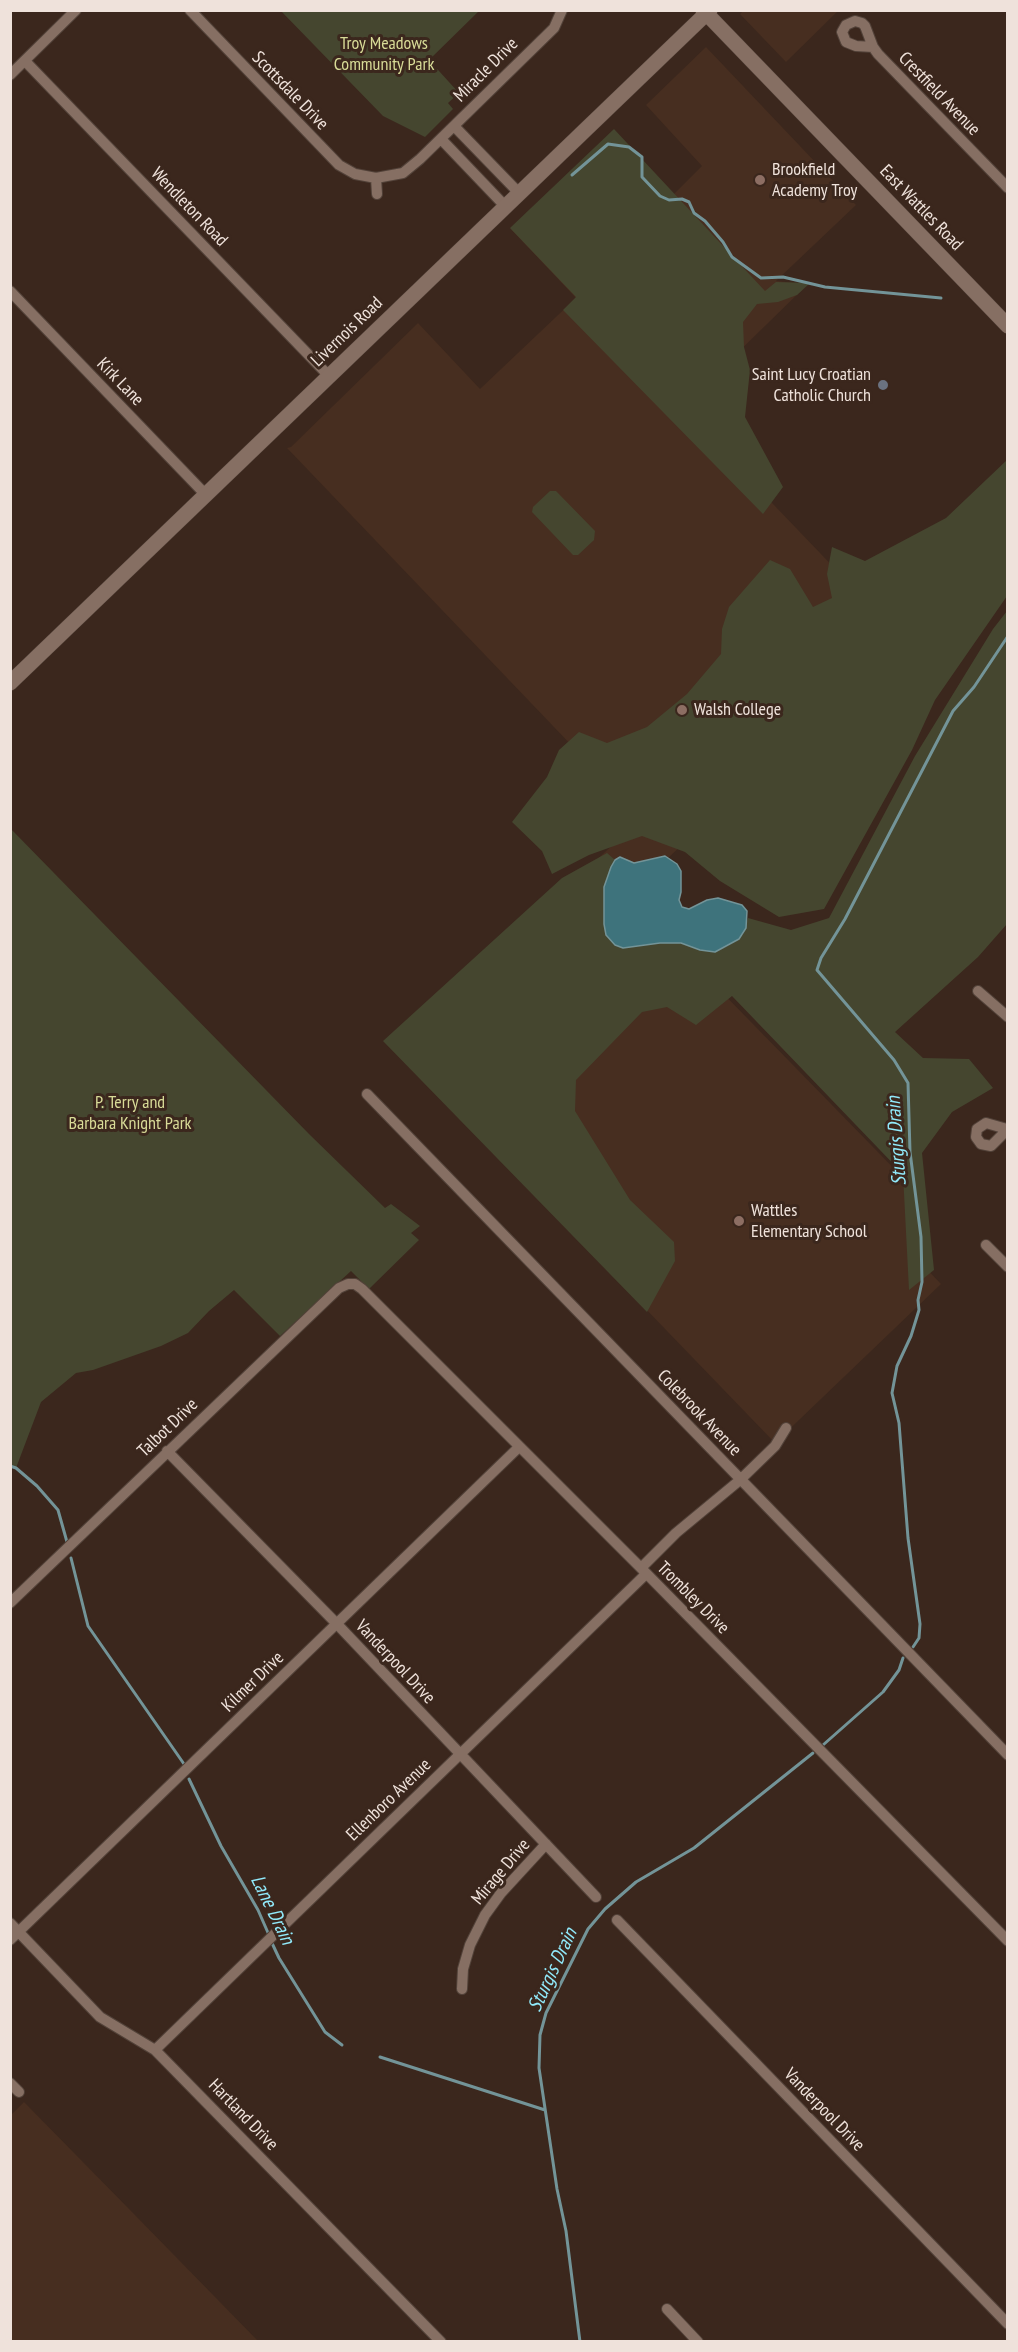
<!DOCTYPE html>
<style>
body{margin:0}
#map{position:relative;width:1018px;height:2352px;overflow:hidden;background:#3b271d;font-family:"PT Sans Narrow",sans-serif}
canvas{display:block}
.frame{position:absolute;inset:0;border:12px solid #efe2db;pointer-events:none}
</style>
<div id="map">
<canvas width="1018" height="2352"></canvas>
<div class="frame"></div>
</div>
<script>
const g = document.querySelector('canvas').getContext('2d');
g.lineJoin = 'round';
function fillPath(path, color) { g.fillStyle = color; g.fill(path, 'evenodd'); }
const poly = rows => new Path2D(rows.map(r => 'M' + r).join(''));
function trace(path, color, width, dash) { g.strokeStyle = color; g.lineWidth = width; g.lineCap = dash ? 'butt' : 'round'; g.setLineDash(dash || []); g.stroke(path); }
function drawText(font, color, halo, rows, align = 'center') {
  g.font = font + ' "PT Sans Narrow",sans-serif'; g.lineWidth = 6; g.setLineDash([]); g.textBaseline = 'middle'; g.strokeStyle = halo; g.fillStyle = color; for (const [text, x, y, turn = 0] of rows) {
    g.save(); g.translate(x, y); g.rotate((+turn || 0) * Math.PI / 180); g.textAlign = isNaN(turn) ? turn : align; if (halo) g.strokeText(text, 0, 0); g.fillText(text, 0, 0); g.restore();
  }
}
fillPath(poly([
 [743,11,743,10,838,11,786,62,740,14],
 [706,47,856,205,776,281,808,284,681,408,868,603,1007,537,628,896,914,1189,922,1264,941,1284,775,1443,396,1050,641,818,287,448,291,447,418,323,480,389,576,298,510,228,674,194,702,166,646,105],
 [24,2102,131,2211,258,2341,11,2341,11,2115]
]), '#472e20');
fillPath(poly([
 [281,11,479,11,429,60,459,93,448,103,453,109,425,137,383,116],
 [614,129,765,291,776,282,810,283,797,295,778,302,757,304,743,322,744,347,750,370,745,417,783,487,763,514,563,310,576,297,510,228],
 [1007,460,1007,596,935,700,912,750,824,909,779,917,720,881,685,852,642,836,589,855,552,874,542,851,512,822,547,777,559,750,579,732,607,743,647,727,687,694,721,654,722,629,729,607,770,560,790,569,813,607,832,598,827,574,832,547,865,561,946,518],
 [550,491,556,491,595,531,594,540,578,555,573,555,532,512,533,507],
 [1007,611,1007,924,978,957,895,1032,923,1058,969,1059,993,1088,952,1112,922,1153,934,1270,909,1290,903,1174,732,996,696,1025,667,1007,642,1012,576,1080,575,1111,630,1200,674,1242,675,1261,647,1312,383,1041,562,878,607,853,615,860,604,887,604,924,607,935,615,945,623,948,660,943,681,943,700,950,715,952,731,944,743,934,748,918,791,930,829,918,915,756,993,629],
 [11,829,309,1134,385,1208,391,1204,420,1226,411,1233,419,1240,369,1289,351,1271,280,1336,234,1290,209,1311,188,1333,161,1346,93,1370,76,1373,41,1402,16,1468,11,1465]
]), '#45462f');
const water = poly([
 [665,856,677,864,681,871,681,892,679,900,682,907,689,909,707,900,718,898,742,905,747,911,746,928,739,939,715,952,700,950,681,943,660,943,623,948,615,945,606,935,604,924,604,887,611,867,615,860,620,857,634,863,665,856]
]);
fillPath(water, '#3e737c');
trace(water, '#739498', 1.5);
trace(poly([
 [572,175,608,144,629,147,642,157,642,177,660,196,669,200,682,199,689,202,694,213,705,221,723,242,732,257,761,278,783,277,825,287,941,298],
 [10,1466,16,1468,37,1486,58,1510,67,1542],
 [71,1558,88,1626,184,1764],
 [913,1647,919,1638,920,1624,908,1538,899,1423,892,1393,897,1366,911,1336,919,1310,918,1300,922,1282,921,1237,910,1152,908,1083,894,1060,817,970,821,958,845,919,953,711,974,687,1008,636],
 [823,1745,883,1692,899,1670,903,1658],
 [189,1779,221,1846,258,1910,269,1935],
 [271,1941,279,1958,325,2032,342,2045],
 [380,2057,545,2110],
 [580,2342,566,2231,557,2189,539,2068,540,2035,546,2013,588,1929,605,1909,636,1882,694,1848,813,1753]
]), '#739498', 3);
const street = poly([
 [190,10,339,165,355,174,376,178,403,173,420,159,554,28,562,10],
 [873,47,856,46,846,42,842,32,846,25,855,21,862,23,865,26,873,47,878,54,1008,188],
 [25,61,329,376],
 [10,75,76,10],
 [454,126,519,193],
 [441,139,505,206],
 [376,178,377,194],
 [10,291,206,495],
 [978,991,1008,1017],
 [367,1094,1008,1755],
 [1007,1129,986,1123,977,1129,976,1137,981,1144,991,1146,1008,1129],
 [986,1245,1008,1267],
 [167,1451,337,1624,596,1897],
 [641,1568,676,1533,740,1480,775,1446,786,1428],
 [10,1603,339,1288,348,1284,355,1284,362,1289,641,1568,1008,1941],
 [617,1920,1008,2324],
 [10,1923,100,2017,155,2050,441,2342],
 [10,1940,519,1447],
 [462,1989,463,1969,470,1945,485,1915,501,1893,546,1844],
 [155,2050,646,1574],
 [10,2083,19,2092],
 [667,2309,698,2342]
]);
const secondary = poly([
 [703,10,1008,326],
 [10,683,710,10]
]);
trace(street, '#524239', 12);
trace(secondary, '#524239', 16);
trace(street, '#866f63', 10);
trace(secondary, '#866f63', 15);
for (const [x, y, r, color] of [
 [760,180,6,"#8d6e63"],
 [883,385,6,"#6b7280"],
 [682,710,6,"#8d6e63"],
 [739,1221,6,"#8d6e63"]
]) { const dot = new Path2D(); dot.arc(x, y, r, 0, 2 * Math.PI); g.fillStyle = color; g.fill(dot); trace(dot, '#3b271d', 2); }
drawText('18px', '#d8db97', '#3b271d', [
 ["Troy Meadows",384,44],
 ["Community Park",384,65],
 ["P. Terry and",130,1103],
 ["Barbara Knight Park",130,1124]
]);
drawText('18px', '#efe2db', '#3b271d', [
 ["Miracle Drive",486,70,-45],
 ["Scottsdale Drive",290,91,46],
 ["Crestfield Avenue",939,94,46],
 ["Wendleton Road",189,207,46],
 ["East Wattles Road",921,208,46],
 ["Livernois Road",347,332,-44],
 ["Kirk Lane",120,382,46],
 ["Colebrook Avenue",699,1413,46],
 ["Talbot Drive",168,1428,-44],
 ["Trombley Drive",693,1598,45],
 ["Vanderpool Drive",395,1662,47],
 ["Kilmer Drive",253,1682,-44],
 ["Ellenboro Avenue",389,1800,-44],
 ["Mirage Drive",501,1872,-50],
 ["Vanderpool Drive",824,2110,46],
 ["Hartland Drive",243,2115,46]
]);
drawText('18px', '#efe2db', '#3b271d', [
 ["Brookfield",772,170],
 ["Academy Troy",772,191],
 ["Saint Lucy Croatian",871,375,"right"],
 ["Catholic Church",871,396,"right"],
 ["Walsh College",694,710],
 ["Wattles",751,1211],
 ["Elementary School",751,1232]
], 'left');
drawText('italic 20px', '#91eafb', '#3b271d', [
 ["Sturgis Drain",897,1141,-94],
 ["Lane Drain",272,1910,64],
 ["Sturgis Drain",553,1970,-65]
]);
</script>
